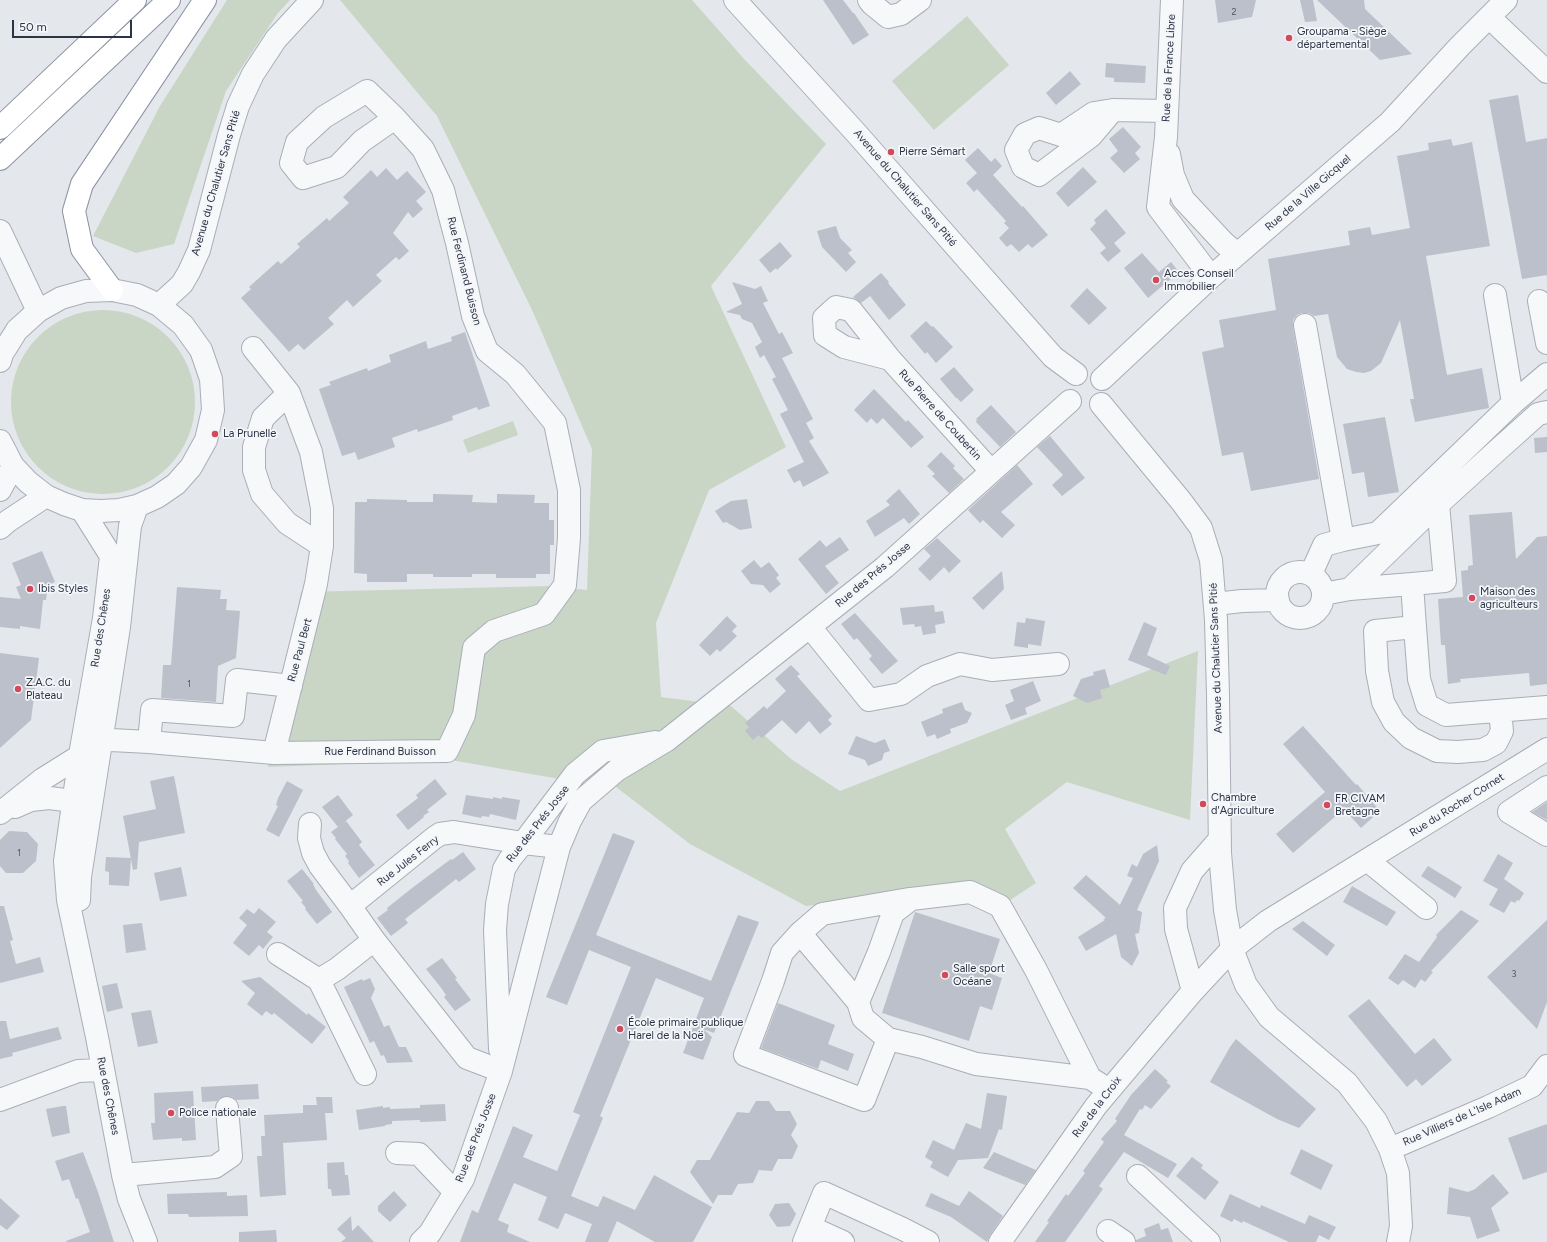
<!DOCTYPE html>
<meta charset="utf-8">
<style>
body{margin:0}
#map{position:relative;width:1547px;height:1242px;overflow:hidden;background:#e4e7ec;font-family:Figtree,sans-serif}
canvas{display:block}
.scale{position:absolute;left:12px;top:20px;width:120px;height:18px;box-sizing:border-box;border:2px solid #2b3445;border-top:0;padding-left:5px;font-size:12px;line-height:14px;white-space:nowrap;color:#2b3445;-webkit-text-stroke:3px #f4f6f9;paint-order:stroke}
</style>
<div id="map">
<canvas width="1547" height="1242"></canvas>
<div class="scale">50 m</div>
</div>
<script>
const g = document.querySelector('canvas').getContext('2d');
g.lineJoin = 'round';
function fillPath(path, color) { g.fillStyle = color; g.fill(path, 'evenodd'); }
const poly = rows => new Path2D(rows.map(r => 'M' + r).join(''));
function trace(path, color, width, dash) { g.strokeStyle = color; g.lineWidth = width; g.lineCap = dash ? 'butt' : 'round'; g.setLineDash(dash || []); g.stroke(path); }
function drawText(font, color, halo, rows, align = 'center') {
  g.font = font + ' Figtree,sans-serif'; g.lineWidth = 3.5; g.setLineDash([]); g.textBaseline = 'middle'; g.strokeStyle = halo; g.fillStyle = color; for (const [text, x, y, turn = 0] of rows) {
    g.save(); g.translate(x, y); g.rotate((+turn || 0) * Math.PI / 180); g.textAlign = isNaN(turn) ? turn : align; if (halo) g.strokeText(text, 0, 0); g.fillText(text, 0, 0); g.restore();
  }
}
fillPath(poly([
 [227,0,290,0,278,13,226,91,174,244,136,253,93,236,160,106],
 [340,0,692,0,745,60,826,144,711,286,786,447,709,490,656,623,661,697,731,706,791,759,840,791,1198,651,1190,820,1067,782,1005,829,1036,883,992,912,931,891,806,906,690,844,607,780,571,781,451,760,268,767,301,592,549,586,587,590,592,449,533,312,437,116],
 [967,16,1009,65,934,130,892,81],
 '11 402a92 92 0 1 1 184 0a92 92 0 1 1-184 0Z',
 [513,421,518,435,468,453,463,440]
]), '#c9d6c5');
fillPath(poly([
 [823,0,843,0,853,13,854,13,869,35,853,45],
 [1215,0,1256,0,1252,17,1218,23],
 [1300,0,1313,0,1317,21,1305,22],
 [1317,0,1364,0,1365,9,1412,54,1380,60],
 [1106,63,1146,66,1145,83,1114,82,1114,78,1105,77],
 [1070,71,1081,84,1056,105,1046,93],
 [1518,95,1526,142,1547,138,1547,275,1522,279,1489,100],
 [1123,127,1141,147,1135,153,1140,159,1124,173,1110,158,1118,151,1109,139],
 [1451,139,1453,146,1472,142,1490,246,1426,256,1447,375,1482,368,1489,408,1415,422,1410,399,1414,399,1400,320,1381,363,1371,371,1364,373,1356,372,1347,369,1337,357,1328,314,1314,316,1309,313,1302,313,1297,315,1293,320,1293,327,1319,479,1251,491,1243,452,1222,456,1202,352,1224,347,1219,320,1276,310,1268,259,1350,245,1348,231,1370,227,1372,235,1410,228,1397,156,1429,150,1428,143],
 [978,148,991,162,995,158,1002,166,993,175,1022,207,1023,206,1048,235,1032,248,1028,244,1019,252,1011,244,1007,247,999,238,1009,228,1004,223,1006,221,977,189,974,192,966,183,977,173,965,160],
 [1083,167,1097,182,1068,207,1056,193],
 [386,168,397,180,407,171,426,192,416,201,423,209,413,218,408,212,393,233,409,251,399,260,396,257,376,275,382,281,353,307,347,300,328,318,334,324,304,350,298,344,289,352,241,298,251,289,249,287,278,261,281,264,300,247,297,244,327,218,329,221,349,203,343,197,371,170,377,177],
 [1106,209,1126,233,1114,243,1121,251,1108,262,1100,253,1106,248,1090,229,1096,223,1094,220],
 [836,226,840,238,852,250,848,253,856,262,846,272,822,247,817,231],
 [780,242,792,256,777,270,776,268,770,273,759,260],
 [1142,253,1159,272,1171,262,1179,272,1148,298,1124,268],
 [881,273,889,282,888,283,906,305,889,320,870,296,861,303,853,297],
 [732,282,755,289,761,286,768,301,763,303,779,334,782,332,793,353,782,358,813,419,806,423,814,438,809,441,829,473,803,487,800,480,794,483,787,470,804,462,780,414,788,410,772,379,776,377,764,355,760,358,755,347,762,342,752,323,742,319,740,315,726,312,742,304],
 [1087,288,1107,308,1089,325,1070,306],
 [926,321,932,327,933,326,953,347,936,363,927,352,925,354,910,336],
 [465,332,490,406,478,410,477,407,452,416,453,420,418,432,417,429,392,438,395,447,358,460,355,452,342,456,319,389,331,385,329,382,367,368,368,371,391,362,389,355,426,341,428,349,452,341,451,337],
 [954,367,974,390,961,402,957,398,956,398,940,379],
 [874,389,906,422,908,420,924,437,911,448,883,418,877,424,871,418,867,423,854,410],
 [991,405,1016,432,1000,447,976,422,977,420,976,419],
 [1385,417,1399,492,1368,497,1364,472,1352,474,1343,424],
 [1050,436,1085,478,1062,496,1052,485,1063,475,1037,447],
 [1547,437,1547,452,1535,453,1534,438],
 [941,452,955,466,953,468,964,479,949,493,932,476,935,474,927,466],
 [1017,465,1033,484,1001,512,1015,525,1002,538,983,520,980,523,968,510],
 [899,489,920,514,909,524,904,518,875,537,866,521,890,505,886,501],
 [433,494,473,495,472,502,497,503,497,494,535,495,534,503,549,503,549,520,554,520,554,545,550,545,550,574,536,574,536,578,496,578,496,574,472,574,472,577,433,577,433,574,407,574,407,582,367,582,367,574,354,573,355,502,367,502,367,499,407,500,407,502,433,502],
 [747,499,752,528,740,530,726,522,723,523,715,511,731,501],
 [1512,512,1516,559,1537,537,1547,536,1547,684,1530,686,1529,673,1460,679,1461,682,1448,684,1445,645,1441,645,1438,599,1463,597,1461,571,1468,570,1468,566,1473,565,1469,515],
 [840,537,849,550,825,566,839,583,826,594,798,559,820,540,826,547],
 [937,538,961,561,949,573,944,567,930,581,918,569,931,556,924,549],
 [42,551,55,582,48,585,46,600,43,600,40,629,20,626,20,629,0,627,0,597,21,599,16,587,21,585,12,563],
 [754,560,761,568,769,562,779,575,776,578,781,584,770,593,763,585,751,584,741,571],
 [1002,571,1004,589,983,610,972,598],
 [177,587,221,590,220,599,227,599,226,610,240,611,236,658,218,666,216,702,161,698,163,665,171,665],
 [934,605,935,612,943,611,945,623,935,625,936,633,923,635,921,626,915,627,914,624,903,625,900,608],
 [855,613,898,661,882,674,869,659,872,656,857,638,854,640,841,624],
 [727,616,737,626,732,631,737,636,720,652,717,649,710,656,699,645],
 [1026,618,1045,621,1041,646,1028,644,1028,648,1014,646,1017,622,1025,623],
 [1144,622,1157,628,1147,655,1170,666,1166,675,1128,660],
 [0,653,39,658,31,720,0,748],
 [791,665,800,674,797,676,832,716,828,720,832,724,820,734,809,721,796,734,782,720,762,738,758,735,753,740,745,731,749,727,745,723,764,706,767,709,786,691,775,679],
 [1105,669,1110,687,1100,690,1102,698,1087,703,1073,696,1081,679,1094,675,1093,672],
 [1033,681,1041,701,1025,708,1027,714,1011,720,1005,705,1014,701,1010,690],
 [962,702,965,710,972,713,967,723,950,729,951,733,937,739,935,734,927,737,921,722,943,713,942,709],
 [1303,726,1356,785,1357,784,1380,811,1361,828,1344,809,1293,853,1276,834,1325,792,1283,744],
 [856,736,875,743,885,739,890,751,884,753,882,760,868,766,865,760,848,754],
 [174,776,185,833,139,842,137,869,133,870,123,816,156,809,150,781],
 [435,779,447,794,427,810,429,812,423,816,424,817,408,830,396,815,418,798,416,795],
 [287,781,303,790,279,837,266,830,278,806,276,805,278,798],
 [338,795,353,815,338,827,322,807],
 [466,795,493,799,493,797,502,799,502,797,520,800,516,820,490,814,489,817,482,816,481,818,462,814],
 [1547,802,1547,820,1532,812],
 [346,821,362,842,359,845,375,865,359,878,348,863,349,861,345,856,347,854,335,839,336,838,331,832],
 [9,831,27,832,38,844,36,861,23,873,6,873,0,866,0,840],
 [613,833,635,841,596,935,711,981,738,915,759,922,714,1033,703,1029,712,1037,703,1060,683,1053,704,998,656,978,600,1116,603,1118,571,1196,598,1207,603,1196,635,1210,654,1175,712,1207,693,1242,655,1242,617,1221,608,1242,585,1242,592,1224,565,1213,558,1229,538,1220,547,1197,514,1183,498,1220,509,1225,507,1232,530,1242,460,1242,472,1210,478,1213,513,1126,533,1135,523,1157,557,1171,580,1115,573,1112,631,967,589,950,567,1005,546,997],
 [1157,845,1159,861,1137,910,1142,912,1139,933,1135,934,1139,953,1132,966,1121,957,1116,934,1086,951,1078,937,1105,920,1103,919,1106,918,1073,888,1086,875,1120,905,1133,878,1127,876,1132,864,1137,867,1143,854],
 [463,852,476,869,459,882,456,879,427,902,405,919,408,923,391,936,377,918,388,910,387,908,412,888,451,859,452,860],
 [1498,854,1513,863,1504,879,1524,893,1519,901,1517,900,1515,903,1511,901,1504,913,1489,905,1498,889,1483,881],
 [106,857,131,858,129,886,109,885,109,872,105,871],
 [1428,866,1462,887,1455,898,1421,876],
 [181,867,187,896,160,901,154,873],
 [302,869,314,884,313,884,316,890,332,912,317,924,305,909,306,908,301,902,303,901,287,881],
 [1352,886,1396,912,1387,926,1343,902],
 [0,906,4,906,13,940,10,941,16,964,40,957,44,972,0,983],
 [259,908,276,922,267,932,273,937,263,949,259,945,249,956,233,943,247,925,239,918,247,909,254,914],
 [1461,910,1479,921,1431,971,1433,972,1425,982,1421,979,1415,988,1403,980,1398,985,1388,978,1405,954,1419,962,1437,937,1436,935],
 [915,912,1000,939,989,973,1002,978,992,1010,980,1006,969,1041,882,1013],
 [1547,920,1547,1002,1537,1029,1487,977],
 [1303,921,1335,945,1327,956,1292,929],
 [142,923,146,950,126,953,123,925],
 [442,958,457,978,455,979,471,1000,455,1011,444,997,446,995,442,989,426,969],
 [260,977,307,1015,308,1013,326,1027,312,1044,274,1013,272,1015,266,1011,262,1016,247,1004,255,993,241,981],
 [370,978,375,989,371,998,384,1027,389,1025,399,1047,406,1047,413,1062,387,1063,384,1055,381,1056,374,1041,370,1043,344,987,362,979,363,981],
 [117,983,123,1008,107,1012,102,986],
 [1369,999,1415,1054,1434,1038,1452,1060,1422,1086,1416,1079,1407,1087,1348,1016],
 [778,1003,835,1025,828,1044,854,1054,848,1071,821,1060,818,1069,761,1048],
 [151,1010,158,1043,138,1047,131,1013],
 [0,1021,6,1021,10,1039,58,1027,62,1039,12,1053,13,1056,0,1059],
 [1236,1039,1316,1109,1299,1128,1277,1119,1210,1082,1230,1047],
 [1155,1069,1168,1081,1166,1082,1171,1086,1151,1109,1145,1105,1142,1110,1140,1109,1124,1135,1177,1164,1168,1178,1124,1152,1099,1186,1103,1189,1065,1242,1035,1242,1049,1222,1047,1221,1066,1194,1068,1196,1085,1173,1083,1171,1104,1142,1101,1139,1117,1121,1115,1119,1131,1095],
 [258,1084,259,1099,236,1100,232,1097,226,1096,220,1098,217,1101,202,1102,201,1087],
 [193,1091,196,1140,182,1141,182,1138,153,1140,151,1123,155,1123,154,1093],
 [987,1093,1007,1096,1002,1130,999,1129,988,1158,958,1160,948,1177,930,1167,933,1162,925,1157,933,1140,954,1150,966,1123,981,1129],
 [316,1097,332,1097,333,1113,325,1113,327,1140,283,1143,286,1195,260,1197,257,1156,262,1156,261,1136,265,1136,264,1115,303,1113,303,1105,317,1105],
 [756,1101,769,1101,776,1111,790,1111,797,1124,791,1135,798,1146,792,1159,778,1159,772,1171,759,1170,753,1183,738,1184,732,1195,718,1195,713,1204,690,1172,697,1160,710,1160,737,1112,749,1113],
 [445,1104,446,1121,420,1122,420,1120,392,1121,392,1124,385,1125,385,1126,359,1130,356,1110,383,1106,383,1108,390,1107,390,1109,420,1108,420,1105],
 [63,1106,66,1106,70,1133,52,1137,46,1109],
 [1547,1124,1547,1172,1523,1180,1508,1138],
 [1301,1149,1333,1165,1321,1190,1290,1174],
 [83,1152,98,1192,114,1242,67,1242,66,1241,90,1232,78,1198,76,1199,69,1179,62,1181,55,1161],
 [994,1152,1036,1170,1025,1185,983,1168],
 [1192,1157,1203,1165,1201,1168,1219,1182,1205,1200,1176,1176],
 [344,1162,345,1175,348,1175,350,1195,332,1196,331,1189,328,1189,327,1163],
 [1493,1174,1509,1193,1491,1208,1500,1231,1477,1239,1470,1217,1447,1214,1449,1187,1468,1192,1475,1189],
 [394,1191,407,1205,390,1222,378,1211,378,1206],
 [969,1191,1003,1216,990,1235,987,1242,951,1217,925,1206,931,1193,959,1206],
 [227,1192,227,1196,247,1195,248,1216,189,1217,188,1214,168,1214,167,1194],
 [1230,1194,1260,1208,1261,1205,1305,1224,1309,1215,1336,1227,1329,1240,1319,1235,1316,1242,1289,1242,1243,1221,1242,1223,1234,1219,1232,1222,1220,1216],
 [0,1198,20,1216,7,1230,0,1225],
 [789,1203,796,1214,790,1226,777,1227,769,1215,775,1204],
 [351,1216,352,1231,358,1225,374,1242,341,1242,346,1238,337,1229],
 [1159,1223,1161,1230,1168,1228,1173,1242,1136,1242,1136,1240,1146,1236,1144,1229],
 [276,1230,277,1242,239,1242,239,1232]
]), '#bbc0ca');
const minor = poly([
 [735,0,857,134,1053,357,1076,374],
 [869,0,872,4,888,17,901,14,920,0],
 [1172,0,1166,137,1158,207,1211,277],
 [1489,17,1547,72],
 [1113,110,1094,113,1061,135,1039,128,1025,134,1016,150,1023,167,1039,175,1091,136,1113,110,1166,111],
 [1169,154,1173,175,1183,199,1224,243,1237,254],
 [0,231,38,311],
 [1495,295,1513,403],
 [1539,301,1547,343],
 [159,305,182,284,189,272,199,250,229,135,238,106,253,74,276,39,312,0],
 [1305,325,1343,540,1378,533,1513,403,1547,374],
 [253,348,289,393,311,452,322,508,322,546,316,584,274,753],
 [890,359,844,347,825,335,824,318,836,307,851,310,890,359,991,471],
 [0,361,2,354,17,330,38,311,61,298,86,291,112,290,137,295,159,305,183,325,201,350,211,379,213,410,206,440,191,467,176,484,157,497,137,506,119,510,101,511,82,510,64,504,46,496,28,482,13,466,0,441],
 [1102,379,1211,277,1390,122,1460,46,1506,0],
 [289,393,263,418,254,447,254,470,262,494,287,523,322,546],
 [1101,404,1181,501,1201,528,1211,560,1216,620,1218,695,1220,853,1225,910,1232,949,1246,985,1269,1017,1347,1083,1376,1121,1390,1149,1398,1173,1401,1226,1398,1242],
 [0,490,13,466],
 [82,510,111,556,104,618,80,755,65,861,68,900,97,1037,123,1175,129,1199,146,1242],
 [0,528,8,521,46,496],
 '1277 595a23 23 0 1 1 46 0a23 23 0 1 1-46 0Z',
 [1312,575,1314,567,1324,545,1343,540],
 [1350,589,1412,584],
 [1323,594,1350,589,1422,519,1500,448,1538,414,1547,412],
 [1215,604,1242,601,1278,600],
 [810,627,869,700,901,694,927,676,960,664,992,670,1058,664],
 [1415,627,1412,584,1445,581,1438,504],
 [1500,711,1502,731,1496,743,1483,750,1458,752,1437,751,1411,738,1394,722,1383,702,1377,671,1375,631,1415,627,1419,679,1427,705,1446,715,1547,707],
 [149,742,152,710,233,716,237,680,291,686],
 [1547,787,1509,812,1547,835],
 [15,807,31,800,49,798,73,801,85,795],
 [0,813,43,779,102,742,111,740,149,742,274,753,447,751,464,715,474,648,494,631,544,614,565,585,569,538,569,490,555,423,515,374,487,351,473,316,457,243,443,190,423,149,395,118,367,91,324,117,297,142,291,163,303,178,337,167,362,141,395,118],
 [310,824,309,838,313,853,320,866,350,906],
 [1367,860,1426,908],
 [79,900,80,877,119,627,130,526,137,506],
 [800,933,782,953,773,981,745,1055,864,1100,888,1039],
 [278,954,319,980,337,969,374,940],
 [319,980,365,1074],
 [1193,991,1176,929,1175,908,1192,871,1220,839],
 [858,1002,800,933,822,914,909,899],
 [500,1049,495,930,497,904,504,869,510,859,523,843,575,774,603,751,655,742],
 [501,1071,467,1058,374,940,350,906,434,838,440,834,454,832,523,843,559,847],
 [1090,1078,1036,970,1000,906,970,892,911,899,893,913,879,952,858,1002,863,1018,888,1039,922,1047,976,1064,1090,1078,1109,1090],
 [0,1100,78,1071,102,1070],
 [1390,1149,1488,1107,1532,1086,1547,1066],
 [397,1153,419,1154,455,1192],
 [123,1175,215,1167,231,1156,227,1108],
 [1138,1176,1209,1242],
 [810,1227,843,1242],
 [1108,1231,1124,1242],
 [421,1242,430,1233,463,1179,501,1071,559,847,570,821,581,801,617,770,667,740,885,567,1070,401],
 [804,1242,824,1193,903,1229,928,1242],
 [1000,1242,1096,1106,1193,991,1232,949,1268,921,1547,749]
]);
const highway = poly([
 [0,128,135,0],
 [0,159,169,0],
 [112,290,82,249,74,211,82,184,205,0]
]);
trace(minor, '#a9aeb7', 24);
trace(highway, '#8b94a3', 24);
trace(minor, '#f7f8fa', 22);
trace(highway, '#fff', 22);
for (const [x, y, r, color] of [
 [1289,38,4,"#d1495b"],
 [891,152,4,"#d1495b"],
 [1156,280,4,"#d1495b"],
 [215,434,4,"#d1495b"],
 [30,589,4,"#d1495b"],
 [1472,598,4,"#d1495b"],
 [18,689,4,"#d1495b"],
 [1203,804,4,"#d1495b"],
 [1327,805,4,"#d1495b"],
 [945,975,4,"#d1495b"],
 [620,1029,4,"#d1495b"],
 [171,1113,4,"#d1495b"]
]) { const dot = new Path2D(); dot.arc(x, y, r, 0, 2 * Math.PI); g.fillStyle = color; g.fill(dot); trace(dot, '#f4f6f9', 1.5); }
drawText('9px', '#4f5766', null, [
 ["2",1234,12],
 ["1",189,684],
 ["1",19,853],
 ["3",1514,974]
]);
drawText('11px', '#2b3445', '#f4f6f9', [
 ["Groupama - Siège",1297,32],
 ["départemental",1297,45],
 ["Pierre Sémart",899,152],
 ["Acces Conseil",1164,274],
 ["Immobilier",1164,287],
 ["La Prunelle",223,434],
 ["Ibis Styles",38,589],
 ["Maison des",1480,592],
 ["agriculteurs",1480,605],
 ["Z.A.C. du",26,683],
 ["Plateau",26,696],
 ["Chambre",1211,798],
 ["d'Agriculture",1211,811],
 ["FR CIVAM",1335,799],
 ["Bretagne",1335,812],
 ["Salle sport",953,969],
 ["Océane",953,982],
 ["École primaire publique",628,1023],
 ["Harel de la Noë",628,1036],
 ["Police nationale",179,1113]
], 'left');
drawText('11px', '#2b3445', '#f4f6f9', [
 ["Rue de la France Libre",1169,68,-87],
 ["Avenue du Chalutier Sans Pitié",216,183,-74],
 ["Avenue du Chalutier Sans Pitié",905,188,49],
 ["Rue de la Ville Gicquel",1308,193,-41],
 ["Rue Ferdinand Buisson",464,271,76],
 ["Rue Pierre de Coubertin",940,415,48],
 ["Rue des Prés Josse",873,575,-40],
 ["Rue des Chênes",101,628,-81],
 ["Rue Paul Bert",300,650,-75],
 ["Avenue du Chalutier Sans Pitié",1216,658,-92],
 ["Rue Ferdinand Buisson",380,752],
 ["Rue du Rocher Cornet",1457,805,-32],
 ["Rue des Prés Josse",538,824,-52],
 ["Rue Jules Ferry",408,861,-38],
 ["Rue des Chênes",108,1096,79],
 ["Rue de la Croix",1097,1107,-53],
 ["Rue Villiers de L'Isle Adam",1462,1117,-24],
 ["Rue des Prés Josse",476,1138,-69]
]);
</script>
